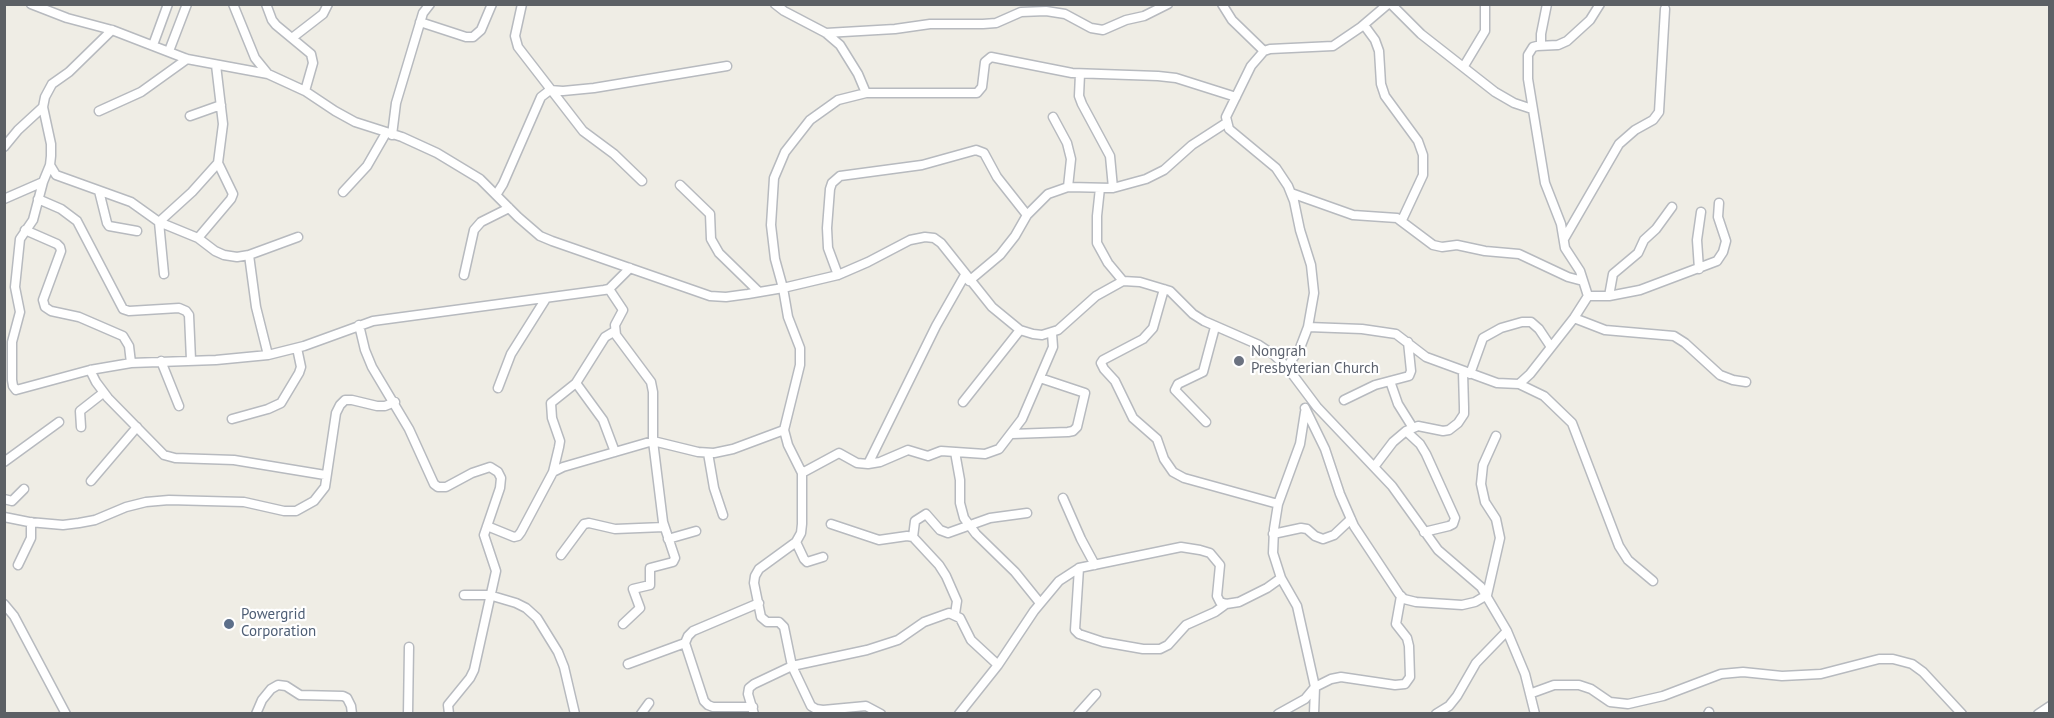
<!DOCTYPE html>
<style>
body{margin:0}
#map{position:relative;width:2054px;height:718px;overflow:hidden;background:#efede5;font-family:"PT Sans",sans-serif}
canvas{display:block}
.frame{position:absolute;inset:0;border:6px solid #5c6065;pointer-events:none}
</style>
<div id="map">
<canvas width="2054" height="718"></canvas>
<div class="frame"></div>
</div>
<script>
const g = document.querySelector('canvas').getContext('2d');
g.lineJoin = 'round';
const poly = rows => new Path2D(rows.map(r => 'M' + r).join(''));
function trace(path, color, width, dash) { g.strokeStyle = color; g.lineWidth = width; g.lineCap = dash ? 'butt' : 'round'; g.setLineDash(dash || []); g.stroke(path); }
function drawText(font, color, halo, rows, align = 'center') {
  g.font = font + ' "PT Sans",sans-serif'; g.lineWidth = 4.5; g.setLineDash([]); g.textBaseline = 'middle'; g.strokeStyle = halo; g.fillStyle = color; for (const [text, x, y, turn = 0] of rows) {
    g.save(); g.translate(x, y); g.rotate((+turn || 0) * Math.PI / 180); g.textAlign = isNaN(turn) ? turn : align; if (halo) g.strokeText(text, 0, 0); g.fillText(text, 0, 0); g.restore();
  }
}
const minor = poly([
 [31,4,67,18,112,30,187,59,268,74,305,91,335,111,355,122,402,137,437,153,480,179,518,217,540,236,552,241,710,296,726,297,748,294,783,288,838,275,868,262,910,240,925,237,934,238,941,243,992,307,1020,330,1033,334,1042,335,1058,330,1096,296,1123,281,1140,282,1170,291,1193,314,1204,321,1259,345,1274,355,1287,367,1317,407,1392,486,1438,550,1481,587,1507,631,1525,674,1535,714],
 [233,4,255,58,268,74],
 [266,4,272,20,276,25,311,54,313,63,305,91],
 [522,4,515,36,518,47,583,131,614,154,642,181],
 [775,4,784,11,826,33,840,45,858,74,866,93],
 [1222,4,1232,20,1264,51],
 [1391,4,1421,34,1495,92,1514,103,1532,109],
 [420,22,466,37,473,37,481,30,492,4],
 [1364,25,1375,40,1379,51,1381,84,1385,96,1418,141,1423,155,1423,175,1402,220],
 [826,33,895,29,930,24,983,24,996,23,1021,12,1046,11,1065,14,1091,28,1103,30,1126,20,1144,16,1168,4],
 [292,38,323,14,328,4],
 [153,45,168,4],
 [1541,45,1541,34,1547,4],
 [169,51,187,4],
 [1464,66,1485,31,1485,4],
 [1080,74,1079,96,1082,104,1110,156,1113,188],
 [99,111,141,92,187,59],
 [190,116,221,105],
 [1053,117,1067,143,1071,159,1068,187],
 [392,135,396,103,423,13,430,4],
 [4,147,18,130,43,107],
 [50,165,56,175,131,202,159,222,198,238,215,251,224,255,237,257,249,255,298,237],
 [43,182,33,220,20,239,15,287,20,312,12,342,12,380,13,386,16,390,90,370,131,363,216,360,268,355,304,346,373,321,604,290,609,289,630,268],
 [680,185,710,214,711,239,719,253,759,292],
 [1100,188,1097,216,1097,243,1108,263,1123,281],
 [99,191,107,223,109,226,137,231],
 [343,192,367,166,386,133],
 [1291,193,1353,215,1397,218,1433,245,1442,247,1457,245,1485,251,1519,254,1568,277,1583,281],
 [496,195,503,184,541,97,550,90,563,91,594,88,727,66],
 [4,199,43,182,50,165,51,156,51,144,43,107,45,97,52,84,69,72,112,30],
 [38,199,61,209,77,221,123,309,129,311,179,308,186,311,189,315,191,360],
 [25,230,57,244,60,247,61,251,43,300,45,307,51,311,79,317,123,336,129,346,131,363],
 [198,238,231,199,233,194,218,163,223,124,216,65],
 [1564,239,1619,144,1635,130,1653,120,1659,112,1665,9],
 [249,255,256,307,268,355],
 [1699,269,1697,240,1701,212],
 [164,274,159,222,192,192,218,163],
 [464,275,474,230,481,222,509,208],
 [838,275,828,248,827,228,830,189,832,183,840,176,922,165,976,150,984,153,997,177,1027,215],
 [969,281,1000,255,1015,236,1027,215,1048,194,1068,187,1113,188,1146,179,1164,170,1192,145,1226,123],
 [609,289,623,310,615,325,616,335,651,382,653,392,653,441,663,522,675,558,673,562,650,568,650,585,633,589,640,608,623,624],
 [1164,289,1153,328,1143,339,1103,360,1101,363,1104,369,1115,381,1133,418,1157,439,1164,459,1173,472,1184,478,1278,504],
 [1588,296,1609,296,1640,290,1717,261,1723,252,1726,241,1718,217,1719,203],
 [1609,296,1613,274,1638,253,1644,240,1656,229,1672,207],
 [1574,318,1605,330,1674,336,1685,343,1720,375,1733,380,1746,382],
 [359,325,365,350,372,367,409,429,434,484,438,487,446,487,472,473,490,467,498,472,501,478,500,488,484,535,496,571,474,670,470,678,448,705,449,714],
 [1308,327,1362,329,1396,334,1426,357,1497,383,1519,384,1530,374,1574,318,1588,296,1580,271,1565,248,1561,224,1545,183,1528,79,1528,55,1533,47,1537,46,1558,45,1567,41,1590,20,1600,4],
 [161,361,179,406],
 [1287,367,1300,348,1308,327,1314,293,1311,265,1300,230,1294,201,1288,186,1276,168,1229,129,1226,117,1251,66,1264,51,1270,49,1333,46,1361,27,1388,4],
 [90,370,96,382,108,398,164,455,175,458,234,460,325,475],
 [1470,374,1483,338,1501,328,1522,322,1531,322,1539,329,1551,347],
 [1390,381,1398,404,1413,428],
 [576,383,603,420,615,452],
 [1519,384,1544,396,1572,423,1619,546,1628,560,1653,581],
 [498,388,511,354,545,300],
 [1344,400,1375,385,1409,376,1411,371,1408,342],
 [963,402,1020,330],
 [1305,408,1325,449,1340,494,1354,526,1399,594,1404,599,1416,602,1462,605,1475,602,1487,595,1500,538,1496,519,1485,502,1481,484,1483,465,1496,436],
 [1305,412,1300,444,1278,504,1274,529,1273,553,1281,578,1297,606,1315,687,1314,714],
 [232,419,268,409,281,403,299,373,301,367,297,348],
 [1206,422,1175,390,1178,384,1203,372,1215,327],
 [81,427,80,411,103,393],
 [1406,431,1420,444,1426,454,1455,518,1453,524,1449,526,1424,532],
 [1012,434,1068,432,1073,431,1077,427,1085,393,1040,378],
 [955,452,960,480,960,503,964,518,976,534,1015,572,1040,603],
 [708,453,714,488,723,515],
 [4,462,59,422],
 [868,464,880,462,908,450,928,456,941,451,985,454,999,449,1022,419,1053,347,1052,333],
 [1374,467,1393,442,1406,431,1418,426,1443,431,1449,430,1458,423,1464,414,1464,407,1463,372],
 [553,472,563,467,653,441,698,452,714,453,733,449,784,430],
 [802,473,839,453,857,463,868,464,936,326,965,275],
 [91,481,137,427],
 [1063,498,1081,539,1095,565],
 [4,499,12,501,24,489],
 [4,517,29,522,63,525,79,523,95,520,126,507,146,502,169,500,244,502,284,511,296,511,314,501,325,487,336,413,340,405,345,400,352,400,377,406,385,406,395,402],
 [831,524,879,540,907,536,913,537,939,565,946,576,957,601,955,614],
 [487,526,514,537,518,536,521,532,553,472,559,447,560,441,552,418,551,403,576,383,605,337,615,331],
 [1273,534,1301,528,1307,529,1315,536,1323,539,1334,535,1351,519],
 [913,537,915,521,926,514,940,530,948,533,990,518,1027,513],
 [668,539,696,531],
 [796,542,804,559,807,562,823,557],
 [561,555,584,524,589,523,615,529,664,527],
 [18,565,31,538,31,522],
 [1079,568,1075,630,1079,634,1103,642,1143,649,1160,649,1168,645,1186,625,1215,612,1226,604],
 [464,595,489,595,516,603,526,608,537,618,558,652,564,667,575,714],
 [4,604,14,616,66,714],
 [628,664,685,643],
 [1532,693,1554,685,1579,685,1591,689,1610,702,1628,704,1663,696,1721,674,1743,672,1782,676,1821,674,1879,659,1893,659,1912,664,1923,672,1962,714],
 [753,707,713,707,708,705,704,701,685,643,688,636,693,631,759,603],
 [256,714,262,700,271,689,278,685,286,686,300,695,343,696,347,698,351,706,352,714],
 [408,714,409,647],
 [641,714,649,703],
 [754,714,748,694,749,688,754,684,792,666,867,650,898,640,924,622,949,613,960,618,971,640,998,665],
 [881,714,866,706,823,710,816,709,811,706,792,666,784,627,779,622,767,622,761,617,754,583,755,576,759,569,796,542,801,533,802,524,802,473,788,445,784,430,800,365,800,348,788,317,783,288,775,259,771,225,774,178,785,152,810,120,838,100,866,93,977,93,982,87,985,62,991,57,1072,73,1158,76,1176,78,1236,97],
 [959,714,998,665,1034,611,1059,581,1079,568,1181,547,1200,550,1210,553,1220,565,1217,596,1220,602,1226,604,1239,602,1267,588,1281,578],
 [1078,714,1096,694],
 [1278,714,1305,699,1315,687,1331,679,1341,677,1395,685,1405,684,1410,677,1409,646,1407,638,1396,624,1401,596],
 [1436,714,1449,706,1457,696,1476,663,1507,631],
 [1708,714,1709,712],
 [2038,714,2050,706]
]);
trace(minor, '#b7babf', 11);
trace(minor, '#fff', 8);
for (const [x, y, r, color] of [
 [1239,361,6,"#6b7280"],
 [229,624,6,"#5c6f8a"]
]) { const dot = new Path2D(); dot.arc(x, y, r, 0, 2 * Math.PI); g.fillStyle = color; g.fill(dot); trace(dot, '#fff', 2); }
drawText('15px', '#5b616d', '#fff', [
 ["Nongrah",1251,352],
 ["Presbyterian Church",1251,369]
], 'left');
drawText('15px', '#4e5e75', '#fff', [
 ["Powergrid",241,615],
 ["Corporation",241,632]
], 'left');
</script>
